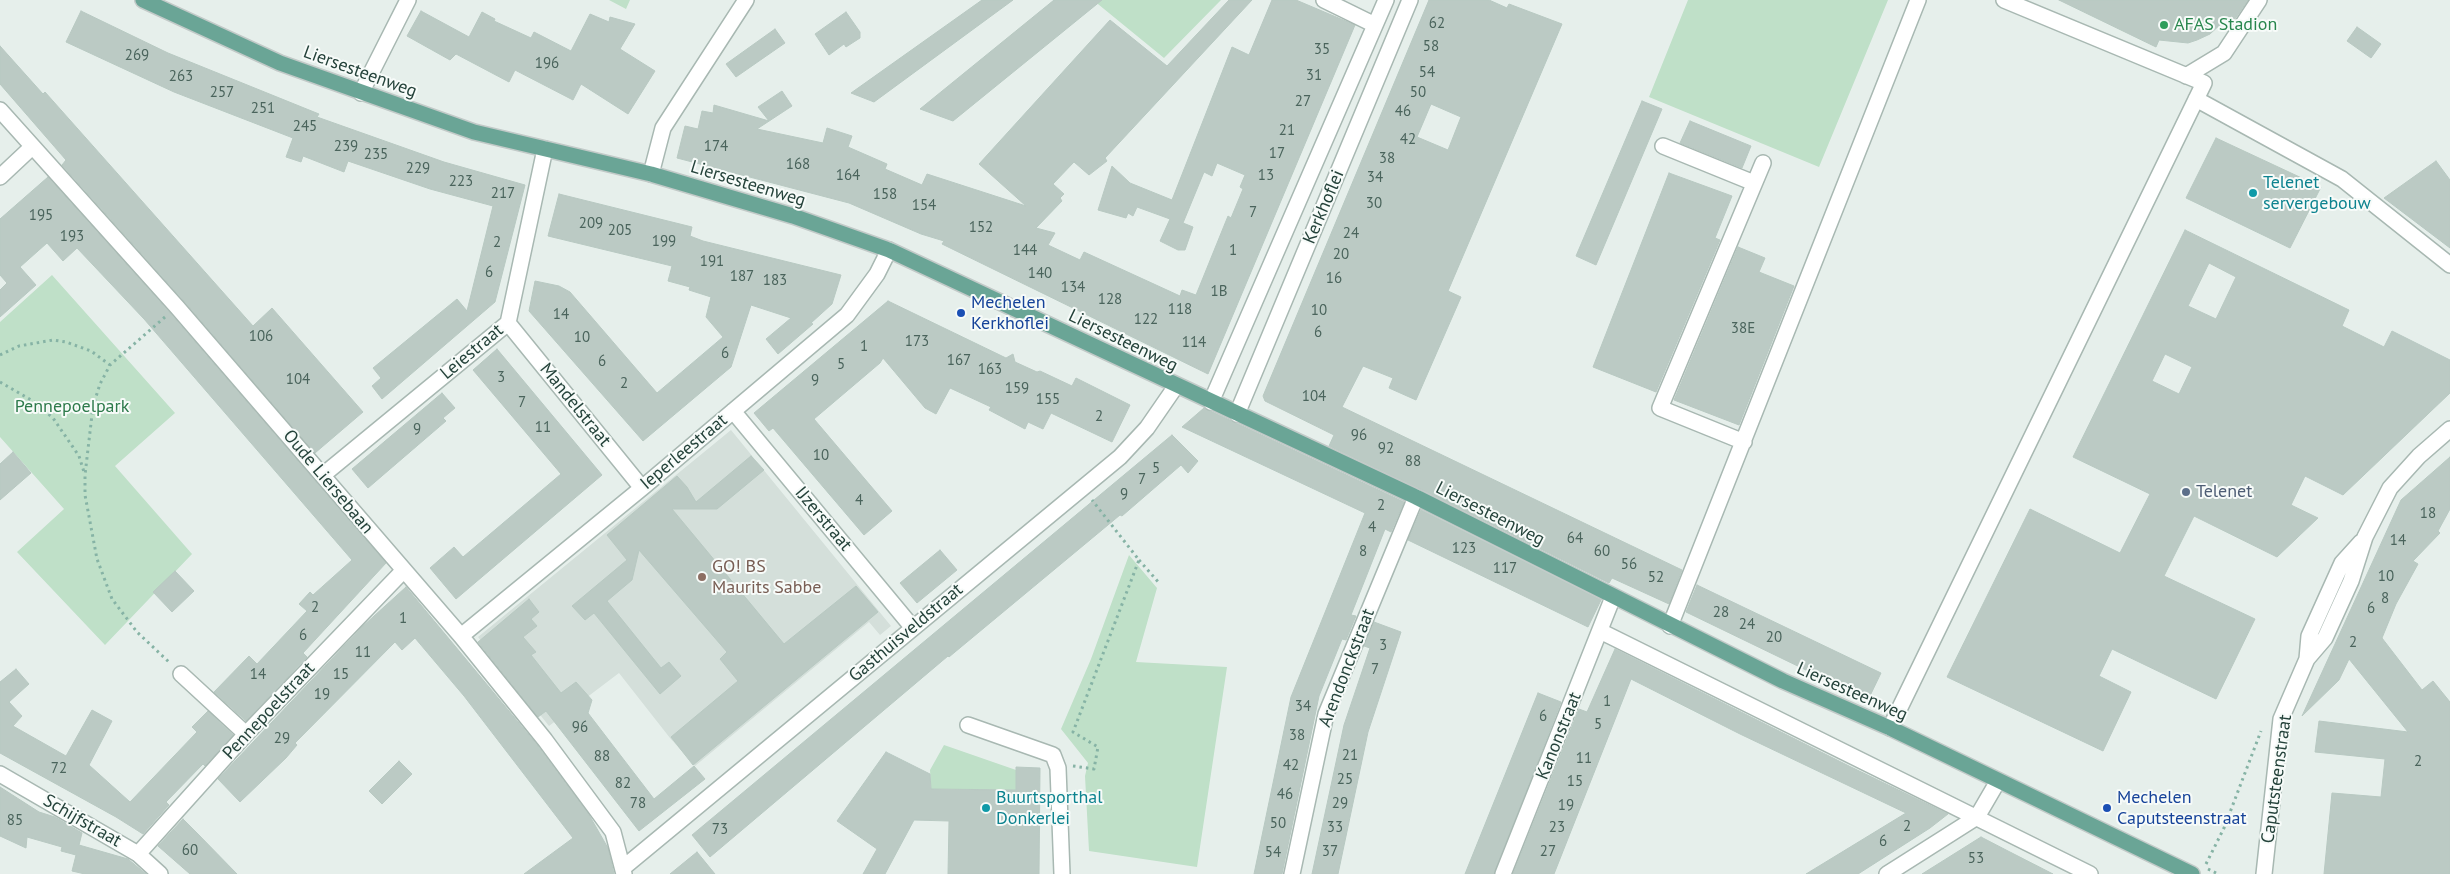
<!DOCTYPE html>
<style>
body{margin:0}
canvas{display:block;background:#e6efeb}
</style>
<canvas width="2450" height="874"></canvas>
<script>
const g = document.querySelector('canvas').getContext('2d');
g.lineJoin = 'round';
function fillPath(path, color) { g.fillStyle = color; g.fill(path, 'evenodd'); }
const poly = rows => new Path2D(rows.map(r => 'M' + r).join(''));
function trace(path, color, width, dash) { g.strokeStyle = color; g.lineWidth = width; g.lineCap = dash ? 'butt' : 'round'; g.setLineDash(dash || []); g.stroke(path); }
function drawText(font, color, halo, rows, align = 'center') {
  g.font = font + ' "PT Sans",sans-serif'; g.lineWidth = 4; g.setLineDash([]); g.textBaseline = 'middle'; g.strokeStyle = halo; g.fillStyle = color; for (const [text, x, y, turn = 0] of rows) {
    g.save(); g.translate(x, y); g.rotate((+turn || 0) * Math.PI / 180); g.textAlign = isNaN(turn) ? turn : align; if (halo) g.strokeText(text, 0, 0); g.fillText(text, 0, 0); g.restore();
  }
}
fillPath(poly([
 [731,430,891,626,880,635,869,622,695,766,670,738,619,673,549,726,478,637]
]), '#d4dfda');
fillPath(poly([
 [609,0,630,0,626,9],
 [1093,0,1221,0,1164,58],
 [1688,0,1888,0,1819,167,1649,97],
 [52,275,175,413,115,466,192,554,105,645,17,552,64,509,0,437,0,322],
 [1129,555,1157,588,1136,662,1227,667,1197,867,1089,851,1085,776,1088,763,1061,729,1091,659],
 [944,745,1016,770,1016,790,931,789,930,770]
]), '#bfe0c8');
const building = poly([
 [982,0,1013,0,874,102,851,93,982,0],
 [1054,0,1102,0,953,121,920,109,1054,0],
 [1229,0,1252,0,1105,158,1107,161,1089,175,1074,162,1053,184,1064,194,1060,198,1062,201,1036,228,1055,233,1048,245,1080,260,1084,252,1180,296,1182,290,1196,295,1228,216,1231,218,1243,189,1240,187,1245,175,1217,163,1212,176,1204,172,1183,223,1193,227,1185,250,1178,250,1160,241,1170,219,1137,207,1133,216,1128,213,1126,218,1098,210,1112,166,1130,183,1172,200,1232,47,1249,55,1272,0,1296,0,1355,25,1208,374,942,244,944,241,921,234,849,203,677,158,685,126,698,129,702,111,713,113,714,105,769,121,758,107,782,91,792,106,757,129,823,143,827,128,852,136,848,147,887,164,885,169,922,185,927,174,1026,206,979,164,1110,20,1167,66,1229,0],
 [1429,0,1489,0,1507,8,1509,4,1562,24,1448,291,1461,297,1416,400,1389,388,1393,378,1363,366,1342,407,1682,570,1669,604,1612,578,1609,583,1420,489,1329,446,1334,435,1265,401,1263,396,1429,0],
 [1431,104,1461,117,1448,150,1417,137,1431,104],
 [2059,0,2248,0,2230,26,2223,22,2210,34,2197,40,2188,43,2159,40,2156,47,2059,0],
 [81,11,168,53,319,114,317,117,444,162,525,185,495,302,382,399,372,386,381,378,373,368,457,299,467,311,493,206,430,189,348,161,344,172,303,156,301,162,286,157,293,138,174,92,66,42,81,11],
 [421,11,469,37,482,12,495,19,494,21,531,38,534,32,571,51,590,14,609,22,610,17,635,24,620,49,655,71,628,114,581,84,573,100,515,70,509,82,456,54,450,60,407,36,421,11],
 [846,12,860,32,860,38,846,47,844,44,829,55,815,34,846,12],
 [2357,27,2381,44,2371,58,2347,41,2357,27],
 [775,29,785,43,736,77,726,64,775,29],
 [0,46,43,94,45,92,253,326,272,308,363,412,315,453,184,301,62,165,66,160,0,84,0,46],
 [1642,101,1662,109,1596,265,1576,256,1642,101],
 [1690,121,1751,146,1742,168,1680,143,1690,121],
 [2216,138,2321,187,2290,248,2186,198,2216,138],
 [2436,161,2450,180,2450,248,2384,198,2436,161],
 [1669,173,1732,196,1715,238,1720,240,1656,392,1593,367,1669,173],
 [48,177,170,313,386,563,303,653,307,657,246,721,214,692,249,656,257,664,307,611,299,604,310,592,313,595,352,560,144,319,77,248,63,261,47,243,20,267,36,285,0,317,0,290,7,283,0,275,0,219,48,177],
 [559,194,692,227,690,236,703,241,841,275,832,304,811,323,813,324,778,354,766,339,791,318,751,305,731,367,643,441,529,311,535,281,559,286,570,292,657,393,723,337,706,317,711,297,689,290,690,287,668,281,672,266,548,236,559,194],
 [2185,230,2349,310,2342,326,2384,347,2392,331,2450,360,2450,393,2343,495,2305,476,2291,505,2318,518,2277,557,2194,516,2164,576,2255,619,2216,699,2112,649,2099,676,2131,692,2103,751,1947,677,2030,509,2120,553,2150,494,2073,457,2185,230],
 [2209,263,2236,277,2216,319,2188,306,2209,263],
 [2165,354,2192,367,2179,394,2152,381,2165,354],
 [1738,247,1765,258,1759,272,1794,286,1739,425,1674,400,1738,247],
 [888,301,1006,358,1013,354,1015,362,1037,372,1040,371,1072,386,1076,378,1130,405,1112,442,1051,413,1043,429,1028,422,1025,429,989,410,991,407,950,388,936,414,925,408,883,358,880,363,814,419,892,511,864,535,773,428,769,431,754,413,888,301],
 [497,349,602,475,456,599,430,568,454,547,463,557,561,474,473,370,497,349],
 [442,393,455,408,443,418,446,421,368,488,352,469,442,393],
 [1204,408,1404,502,1391,532,1385,529,1351,615,1356,616,1346,640,1342,639,1319,696,1282,874,1254,874,1291,697,1365,513,1182,427,1204,408],
 [1172,435,1198,461,1188,473,1181,465,1122,516,1120,515,949,657,948,656,710,857,692,835,1172,435],
 [13,452,31,473,0,500,0,464,13,452],
 [751,456,764,470,717,509,672,509,784,644,856,586,878,612,693,765,671,737,738,681,720,659,727,652,639,550,632,580,607,601,661,668,669,662,681,676,660,694,594,613,585,620,572,606,627,560,607,535,677,476,687,487,696,502,751,456],
 [2450,457,2450,509,2438,531,2440,533,2413,561,2418,564,2396,604,2382,638,2422,690,2433,681,2450,702,2450,874,2324,874,2332,793,2381,797,2385,759,2315,752,2319,721,2408,732,2349,659,2339,680,2302,716,2401,500,2450,457],
 [1421,510,1601,600,1588,627,1408,540,1421,510],
 [940,550,957,570,917,603,900,583,940,550],
 [175,571,194,591,172,612,153,592,175,571],
 [1697,585,1881,673,1868,700,1686,612,1697,585],
 [406,587,538,746,588,813,608,848,614,874,524,874,573,838,464,696,415,638,402,650,395,642,295,743,297,745,286,758,240,802,218,779,363,626,406,587],
 [529,599,539,612,531,619,537,626,523,637,536,652,531,655,561,693,576,682,592,700,588,713,654,799,694,766,705,779,639,831,546,711,538,717,478,642,529,599],
 [1374,622,1401,632,1368,732,1338,874,1312,874,1344,725,1370,648,1364,646,1374,622],
 [1615,649,1851,767,1948,814,1930,828,1858,874,1806,874,1906,813,1740,734,1631,679,1554,874,1513,874,1579,709,1587,712,1615,649],
 [16,669,29,684,9,702,22,716,13,726,66,756,92,710,112,721,89,765,130,802,197,732,192,727,208,711,233,735,205,766,203,764,166,802,169,805,143,834,116,817,0,753,0,682,16,669],
 [1538,693,1561,702,1494,874,1465,874,1538,693],
 [886,752,930,774,931,789,1016,790,1016,767,1040,768,1039,874,948,874,949,821,914,820,885,874,863,874,877,849,837,821,886,752],
 [399,761,412,774,382,804,369,791,399,761],
 [0,787,39,812,55,817,82,833,79,845,128,859,146,874,85,874,72,871,76,855,61,851,62,847,27,837,26,848,0,836,0,787],
 [183,819,197,833,237,874,190,874,158,846,183,819],
 [1981,837,2008,851,2053,874,1922,874,1981,837],
 [697,852,715,874,670,874,697,852]
]);
fillPath(building, '#bbcac4');
trace(building, '#b8c9c2', 1);
const minor = poly([
 [1324,0,1375,25],
 [2186,76,2224,53,2259,0],
 [361,93,408,0],
 [2196,99,2342,179,2450,265],
 [0,110,177,307,461,636,545,740,613,832,624,874],
 [1663,146,1754,183],
 [651,174,663,128,746,0],
 [0,177,32,147],
 [508,323,642,488],
 [1211,402,1386,0],
 [733,411,913,628],
 [1237,414,1410,0],
 [1744,442,1660,408,1763,163],
 [323,475,508,323,545,149],
 [1670,626,1918,0],
 [1600,631,2090,874],
 [461,636,642,488,847,315,877,274,889,250],
 [2307,659,2309,636,2342,563,2361,542],
 [181,674,246,734],
 [968,725,1053,755,1058,768,1062,874],
 [1890,728,2204,83,2004,0],
 [0,774,138,854,160,874],
 [138,854,246,734,403,571],
 [623,868,1120,457,1147,428,1176,386],
 [1292,874,1326,714,1416,497],
 [1503,874,1613,597],
 [1887,874,1977,817,1998,781],
 [2264,874,2281,719,2307,659,2325,638,2351,581,2365,537,2390,488,2419,456,2450,429]
]);
const major = poly([
 [143,0,280,63,474,132,651,174,793,216,889,250,1416,497,1783,681,1890,728,2192,874]
]);
trace(minor, '#a8b8b2', 18);
trace(major, '#c2cac8', 18);
trace(poly([
 [165,317,110,365,100,384,93,406,85,475,85,495,97,559,112,599,137,632,170,663],
 [0,355,19,346,53,340,66,342,91,351,110,365],
 [0,382,33,401,53,418,79,456,84,472],
 [1139,560,1160,584],
 [1073,766,1094,769,1098,747,1073,732,1139,560,1092,500],
 [2206,864,2224,828,2261,731],
 [2208,869,2218,874]
]), '#86b3a5', 3, [2.5, 4]);
trace(minor, '#fff', 15);
trace(major, '#6aa596', 15);
for (const [x, y, r, color] of [
 [2164,25,5,"#2e9e5b"],
 [2253,193,5,"#0f9aa8"],
 [961,313,5,"#1a4fb4"],
 [2186,492,5,"#5c6f8a"],
 [702,577,5,"#8d6e63"],
 [986,808,5,"#0f9aa8"],
 [2107,808,5,"#1a4fb4"]
]) { const dot = new Path2D(); dot.arc(x, y, r, 0, 2 * Math.PI); g.fillStyle = color; g.fill(dot); trace(dot, '#f7fbf9', 2); }
drawText('15px', '#4a645c', null, [
 ["62",1437,24],
 ["58",1431,47],
 ["35",1322,50],
 ["269",137,56],
 ["196",547,64],
 ["54",1427,73],
 ["31",1314,76],
 ["263",181,77],
 ["257",222,93],
 ["50",1418,93],
 ["27",1303,102],
 ["251",263,109],
 ["46",1403,112],
 ["245",305,127],
 ["21",1287,131],
 ["42",1408,140],
 ["239",346,147],
 ["174",716,147],
 ["17",1277,154],
 ["235",376,155],
 ["38",1387,159],
 ["168",798,165],
 ["229",418,169],
 ["164",848,176],
 ["13",1266,176],
 ["34",1375,178],
 ["223",461,182],
 ["217",503,194],
 ["158",885,195],
 ["30",1374,204],
 ["154",924,206],
 ["7",1253,213],
 ["195",41,216],
 ["209",591,224],
 ["152",981,228],
 ["205",620,231],
 ["24",1351,234],
 ["193",72,237],
 ["199",664,242],
 ["2",497,243],
 ["144",1025,251],
 ["1",1233,251],
 ["20",1341,255],
 ["191",712,262],
 ["6",489,273],
 ["140",1040,274],
 ["187",742,277],
 ["16",1334,279],
 ["183",775,281],
 ["134",1073,288],
 ["1B",1219,292],
 ["128",1110,300],
 ["118",1180,310],
 ["10",1319,311],
 ["14",561,315],
 ["122",1146,320],
 ["38E",1743,329],
 ["6",1318,333],
 ["106",261,337],
 ["10",582,338],
 ["173",917,342],
 ["114",1194,343],
 ["1",864,347],
 ["6",725,354],
 ["167",959,361],
 ["6",602,362],
 ["5",841,365],
 ["163",990,370],
 ["3",501,378],
 ["104",298,380],
 ["9",815,381],
 ["2",624,384],
 ["159",1017,389],
 ["104",1314,397],
 ["155",1048,400],
 ["7",522,403],
 ["2",1099,417],
 ["11",543,428],
 ["9",417,430],
 ["96",1359,436],
 ["92",1386,449],
 ["10",821,456],
 ["88",1413,462],
 ["5",1156,469],
 ["7",1142,480],
 ["9",1124,495],
 ["4",859,501],
 ["2",1381,506],
 ["18",2428,514],
 ["4",1372,528],
 ["64",1575,539],
 ["14",2398,541],
 ["123",1464,549],
 ["8",1363,552],
 ["60",1602,552],
 ["56",1629,565],
 ["117",1505,569],
 ["10",2386,577],
 ["52",1656,578],
 ["8",2385,599],
 ["2",315,608],
 ["6",2371,609],
 ["28",1721,613],
 ["1",403,619],
 ["24",1747,625],
 ["6",303,636],
 ["20",1774,638],
 ["2",2353,643],
 ["3",1383,646],
 ["11",363,653],
 ["7",1375,670],
 ["14",258,675],
 ["15",341,675],
 ["19",322,695],
 ["1",1607,702],
 ["34",1303,707],
 ["6",1543,717],
 ["5",1598,725],
 ["96",580,728],
 ["38",1297,736],
 ["29",282,739],
 ["21",1350,756],
 ["88",602,757],
 ["11",1584,759],
 ["2",2418,762],
 ["42",1291,766],
 ["72",59,769],
 ["25",1345,780],
 ["15",1575,782],
 ["82",623,784],
 ["46",1285,795],
 ["78",638,804],
 ["29",1340,804],
 ["19",1566,806],
 ["85",15,821],
 ["50",1278,824],
 ["2",1907,827],
 ["33",1335,828],
 ["23",1557,828],
 ["73",720,830],
 ["6",1883,842],
 ["60",190,851],
 ["37",1330,852],
 ["27",1548,852],
 ["54",1273,853],
 ["53",1976,859]
]);
drawText('18px', '#27864d', '#f7fbf9', [
 ["AFAS Stadion",2174,25]
], 'left');
drawText('18px', '#24423a', '#f7fbf9', [
 ["Liersesteenweg",360,72,20],
 ["Liersesteenweg",748,184,17],
 ["Kerkhoflei",1324,207,-67],
 ["Liersesteenweg",1123,341,26],
 ["Leiestraat",472,352,-40],
 ["Mandelstraat",575,405,51],
 ["Ieperleestraat",684,452,-40],
 ["Oude Liersebaan",328,482,50],
 ["Liersesteenweg",1490,514,27],
 ["IJzerstraat",823,519,50],
 ["Gasthuisveldstraat",906,633,-40],
 ["Arendonckstraat",1347,668,-69],
 ["Liersesteenweg",1852,692,24],
 ["Pennepoelstraat",269,711,-47],
 ["Kanonstraat",1559,736,-68],
 ["Caputsteenstraat",2277,779,-82],
 ["Schijfstraat",82,821,30]
]);
drawText('18px', '#0d838f', '#f7fbf9', [
 ["Telenet",2263,183],
 ["servergebouw",2263,204],
 ["Buurtsporthal",996,798],
 ["Donkerlei",996,819]
], 'left');
drawText('18px', '#164399', '#f7fbf9', [
 ["Mechelen",971,303],
 ["Kerkhoflei",971,324],
 ["Mechelen",2117,798],
 ["Caputsteenstraat",2117,819]
], 'left');
drawText('18px', '#2d7a4b', '#f7fbf9', [
 ["Pennepoelpark",72,407]
]);
drawText('18px', '#4e5e75', '#f7fbf9', [
 ["Telenet",2196,492]
], 'left');
drawText('18px', '#785e54', '#f7fbf9', [
 ["GO! BS",712,567],
 ["Maurits Sabbe",712,588]
], 'left');
</script>
